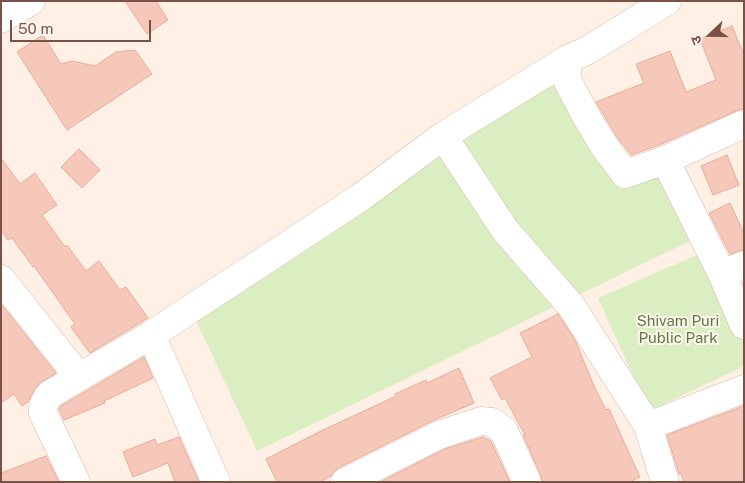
<!DOCTYPE html>
<meta charset="utf-8">
<style>
body{margin:0}
#map{position:relative;width:745px;height:483px;overflow:hidden;background:#fef0e5;font-family:"Public Sans","Noto Sans Devanagari",sans-serif}
canvas{display:block}
.frame{position:absolute;inset:0;border:2px solid #7a5147;pointer-events:none}
.north{position:absolute;left:685px;top:10px;width:50px;height:50px;-webkit-text-stroke:4px #fff5ed;paint-order:stroke;rotate:249deg;font-size:14px;font-weight:700;line-height:20px;text-align:center;color:#7a5147}
.north::after{content:'';display:block;margin:auto;width:18px;height:22px;background:#7a5147;clip-path:polygon(50% 0,100% 100%,50% 72%,0 100%)}
.scale{position:absolute;left:10px;top:20px;width:141px;height:22px;box-sizing:border-box;border:2px solid #7a5147;border-top:0;padding-left:6px;font-size:15px;line-height:18px;white-space:nowrap;color:#7a5147;-webkit-text-stroke:4px #fff5ed;paint-order:stroke}
</style>
<div id="map">
<canvas width="745" height="483"></canvas>
<div class="frame"></div>
<div class="north">उ</div>
<div class="scale">50 m</div>
</div>
<script>
const g = document.querySelector('canvas').getContext('2d');
g.lineJoin = 'round';
function fillPath(path, color) { g.fillStyle = color; g.fill(path, 'evenodd'); }
const poly = rows => new Path2D(rows.map(r => 'M' + r).join(''));
function trace(path, color, width, dash) { g.strokeStyle = color; g.lineWidth = width; g.lineCap = dash ? 'butt' : 'round'; g.setLineDash(dash || []); g.stroke(path); }
function drawText(font, color, halo, rows, align = 'center') {
  g.font = font + ' "Public Sans",sans-serif'; g.lineWidth = 4; g.setLineDash([]); g.textBaseline = 'middle'; g.strokeStyle = halo; g.fillStyle = color; for (const [text, x, y, turn = 0] of rows) {
    g.save(); g.translate(x, y); g.rotate((+turn || 0) * Math.PI / 180); g.textAlign = isNaN(turn) ? turn : align; if (halo) g.strokeText(text, 0, 0); g.fillText(text, 0, 0); g.restore();
  }
}
fillPath(poly([
 [556,73,616,178,666,174,700,236,257,451,194,316],
 [708,250,744,332,744,366,649,411,598,298]
]), '#dbeec2');
const building = poly([
 [125,1,156,1,168,20,147,34,125,1],
 [732,26,744,55,744,109,738,110,659,145,631,155,617,137,596,102,644,83,636,64,670,51,686,92,716,80,700,39,732,26],
 [43,35,61,64,72,61,95,66,116,52,135,50,152,74,67,130,17,52,43,35],
 [79,149,100,170,82,188,61,167,79,149],
 [727,155,739,185,713,195,701,166,727,155],
 [1,158,20,184,35,173,57,205,42,215,65,247,67,245,86,271,99,261,120,290,126,287,148,318,90,353,71,327,75,324,34,266,33,267,12,238,8,240,1,231,1,158],
 [730,203,744,233,744,250,730,254,709,213,730,203],
 [1,304,56,373,41,382,35,388,28,402,22,406,14,394,1,403,1,304],
 [558,314,575,340,594,386,606,410,609,409,640,477,629,482,542,482,541,476,523,435,525,435,505,398,502,400,490,378,532,357,520,333,558,314],
 [144,357,153,378,104,401,105,403,64,420,59,409,61,406,144,357],
 [459,368,474,403,432,421,338,468,331,476,320,482,277,482,266,459,321,431,396,396,395,394,426,380,427,383,459,368],
 [744,406,744,482,684,482,681,474,679,474,667,435,744,406],
 [179,437,199,482,175,482,168,463,133,477,123,452,155,439,157,445,179,437],
 [483,437,491,441,510,482,380,482,445,449,483,437],
 [46,456,59,482,1,482,1,473,46,456]
]);
fillPath(building, '#f6c8ba');
trace(building, '#ebaa99', 1);
const minor = poly([
 [1,19,31,1],
 [744,124,665,160,722,274,744,325],
 [443,136,505,230,572,307,648,426],
 [665,160,625,174,604,146,586,116,567,80,568,59,588,50,667,1],
 [722,274,744,265],
 [1,279,79,377,49,395,43,406,43,413,76,482],
 [151,335,361,197,443,136,568,59],
 [79,377,151,335,216,482],
 [345,482,439,435,481,421,492,422,504,431,527,482],
 [665,482,648,426,744,389]
]);
trace(minor, '#d4b8ac', 29);
trace(minor, '#fff', 28);
drawText('15px', '#597b3c', '#fff5ed', [
 ["Shivam Puri",678,321],
 ["Public Park",678,338]
]);
</script>
